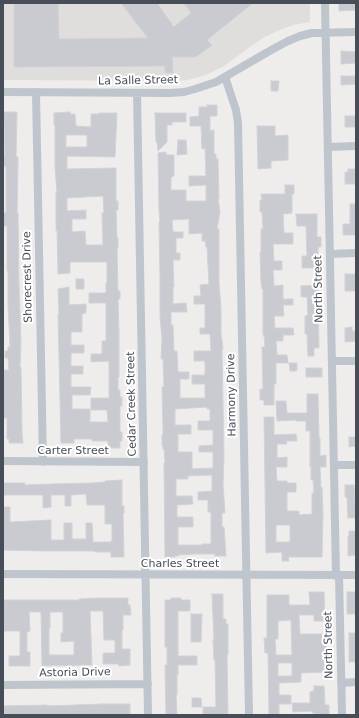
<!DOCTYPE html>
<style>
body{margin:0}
#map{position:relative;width:359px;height:718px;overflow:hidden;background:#efecec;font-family:"DejaVu Sans",sans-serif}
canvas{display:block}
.frame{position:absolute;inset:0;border:4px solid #474e57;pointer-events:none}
</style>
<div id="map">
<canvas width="359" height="718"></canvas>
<div class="frame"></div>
</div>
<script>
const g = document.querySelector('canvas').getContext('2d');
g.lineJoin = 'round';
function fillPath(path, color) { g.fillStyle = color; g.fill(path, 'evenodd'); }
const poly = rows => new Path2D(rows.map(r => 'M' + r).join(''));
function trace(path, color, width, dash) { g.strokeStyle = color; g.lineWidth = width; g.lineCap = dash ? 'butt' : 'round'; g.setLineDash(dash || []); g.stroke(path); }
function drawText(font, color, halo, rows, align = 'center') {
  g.font = font + ' "DejaVu Sans",sans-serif'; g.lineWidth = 4; g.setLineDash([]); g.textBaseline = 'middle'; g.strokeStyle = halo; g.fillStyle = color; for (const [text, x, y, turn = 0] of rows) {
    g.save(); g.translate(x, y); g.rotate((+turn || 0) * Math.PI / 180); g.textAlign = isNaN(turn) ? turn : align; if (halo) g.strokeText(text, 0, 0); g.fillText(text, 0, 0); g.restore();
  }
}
fillPath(poly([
 [3,3,310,3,310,22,293,25,277,31,261,39,224,66,206,75,188,80,173,81,3,80]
]), '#e0dedd');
const building = poly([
 [14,3,58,3,59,39,148,38,121,3,157,3,174,27,191,13,184,3,253,3,207,40,212,45,196,57,172,57,173,73,165,73,165,66,14,67,14,3],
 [339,3,356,3,356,10,339,11,339,3],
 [341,51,356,52,356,63,341,64,341,51],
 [341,76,356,76,356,84,341,85,341,76],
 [271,81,279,81,278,91,271,91,271,81],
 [207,105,217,105,217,116,210,116,210,131,214,130,214,154,216,154,216,159,218,159,219,199,218,199,220,212,217,229,219,229,219,283,221,308,221,333,223,349,222,349,224,456,223,484,225,513,222,513,222,527,224,527,226,556,215,556,215,554,194,554,178,555,178,556,175,556,175,557,165,557,164,463,165,463,164,449,163,449,163,446,162,446,162,435,163,435,163,431,162,387,164,387,163,359,161,359,162,339,160,317,160,278,159,222,160,222,159,210,158,153,166,152,166,155,174,155,174,176,171,177,171,190,186,190,186,201,206,201,206,185,189,186,189,176,206,176,205,148,202,149,201,126,190,126,190,117,199,116,199,107,208,107,207,105],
 [189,219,189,234,202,233,202,241,205,241,206,247,207,247,209,284,200,285,201,296,194,296,194,304,205,304,205,328,200,328,200,334,210,334,211,351,194,351,194,361,205,361,205,375,192,375,192,384,205,384,205,398,180,398,180,379,189,379,189,372,178,372,177,351,174,351,173,325,171,325,171,312,187,312,186,303,173,304,173,287,174,287,173,260,180,260,180,253,176,253,176,238,183,238,183,232,173,232,172,220,189,219],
 [207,407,207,409,210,409,210,421,198,421,198,430,213,430,213,445,199,446,199,452,213,452,213,468,192,469,192,452,178,452,178,434,191,434,191,425,175,425,175,409,207,407],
 [212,475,212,491,198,492,198,500,208,500,208,512,211,512,211,544,202,544,202,545,178,545,178,527,193,527,193,517,177,517,177,505,193,504,192,496,176,496,176,479,188,479,188,476,212,475],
 [3,112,17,112,16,157,18,157,18,166,17,213,18,213,19,283,21,342,20,367,21,367,22,432,23,443,9,443,9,439,7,439,7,418,3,418,3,370,9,370,8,358,5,358,5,351,8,351,8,347,10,347,8,305,8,271,7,271,7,226,3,226,3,213,6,213,6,166,3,166,3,155,5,155,4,124,3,124,3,112],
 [70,112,70,114,75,114,76,126,91,127,91,114,99,114,99,113,117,113,115,157,67,156,67,169,116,168,116,201,118,201,118,210,116,210,117,238,118,238,118,248,117,248,118,291,120,291,120,299,118,299,119,332,119,377,118,377,118,390,120,390,120,397,122,397,122,406,120,406,120,432,122,432,122,441,120,441,120,448,108,448,108,441,92,441,92,439,74,439,74,443,61,443,58,314,59,314,58,289,69,287,69,305,86,304,86,313,82,314,82,332,71,332,71,345,84,345,84,353,71,353,71,366,83,366,83,374,71,374,71,387,91,387,90,395,72,395,72,409,90,409,90,422,108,422,107,410,91,410,91,398,109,398,109,361,91,362,91,354,102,354,102,341,106,341,106,303,89,303,89,293,105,293,106,292,106,283,107,283,107,262,70,262,70,273,58,274,57,230,56,231,56,192,57,192,55,168,55,125,54,125,54,113,70,112],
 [66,135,87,135,87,147,66,147,66,135],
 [103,196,104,213,102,213,103,245,86,245,85,231,72,232,72,219,86,219,86,210,67,211,67,198,103,196],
 [155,113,186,113,186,122,172,122,172,125,167,125,167,142,158,151,157,142,156,142,155,113],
 [345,116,356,116,356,127,345,127,345,116],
 [257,126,275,126,275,136,288,135,288,160,271,161,271,168,258,169,257,126],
 [178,140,186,140,187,154,177,155,178,140],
 [348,169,355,169,355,184,345,184,345,172,348,172,348,169],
 [285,185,294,185,294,194,292,194,292,213,283,214,284,233,293,233,293,244,273,244,274,261,282,261,282,270,273,270,274,286,283,285,283,299,293,299,293,305,283,305,284,316,274,316,275,328,293,328,294,335,283,335,283,341,276,341,277,355,287,355,288,363,276,363,276,384,274,384,274,405,264,405,264,400,260,400,260,389,263,389,262,347,265,347,264,335,263,335,263,289,262,289,261,282,260,252,261,252,261,229,263,229,262,212,260,212,260,200,262,200,261,194,285,194,285,185],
 [350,204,356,204,356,235,343,235,343,224,350,224,350,204],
 [296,214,317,214,317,237,321,237,321,247,318,247,318,268,302,268,302,256,307,256,306,226,297,226,296,214],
 [345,274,356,274,356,291,345,291,345,274],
 [76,279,84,279,84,289,76,289,76,279],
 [318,285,319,348,314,348,314,356,308,356,307,334,305,334,305,316,308,315,307,297,301,297,301,286,318,285],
 [352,327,352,331,356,331,356,341,345,342,345,328,352,327],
 [289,363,297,363,297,371,290,371,289,363],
 [306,368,322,368,322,377,306,377,306,368],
 [307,394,318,394,319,438,320,438,320,456,326,455,326,467,320,467,321,488,322,487,323,514,322,557,288,557,289,561,282,561,282,552,266,553,264,417,274,417,274,435,296,434,297,441,286,441,287,444,277,444,277,458,287,457,287,467,276,467,277,481,287,481,287,483,296,483,296,492,287,492,287,511,299,511,299,515,312,514,312,493,314,493,313,480,311,480,311,467,310,467,310,431,306,431,306,421,296,421,296,420,277,421,276,401,286,401,287,413,307,413,307,394],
 [276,525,290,525,290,542,276,542,276,525],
 [349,437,356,437,356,446,349,447,349,437],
 [122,480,122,506,124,506,124,513,123,513,124,557,111,557,111,552,95,552,95,551,45,551,3,550,3,507,10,507,10,522,51,520,51,540,64,540,64,523,72,523,72,539,86,539,86,523,92,523,93,542,111,542,111,541,112,541,112,524,105,524,105,505,87,505,86,494,71,495,71,506,65,506,65,495,51,495,51,507,43,508,43,495,3,495,3,483,25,483,25,485,52,484,93,483,105,482,105,481,122,480],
 [345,485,354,485,356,518,348,518,347,497,345,497,345,485],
 [349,531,356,531,356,555,348,556,348,536,349,536,349,531],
 [309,592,324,592,325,621,314,621,314,615,299,615,300,634,326,634,327,671,325,671,325,672,301,673,301,682,279,683,279,695,291,695,291,704,279,704,279,715,269,715,268,653,265,653,264,638,267,638,267,595,289,595,289,605,310,605,309,592],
 [291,620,292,655,276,655,275,639,278,639,278,621,291,620],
 [278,663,292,663,292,676,278,676,278,663],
 [347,592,356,592,356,614,347,614,347,592],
 [212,594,223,594,223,619,226,619,226,624,228,624,228,655,227,655,228,715,203,715,203,707,216,707,215,660,214,660,213,640,214,640,212,594],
 [100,598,128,598,128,605,130,605,131,615,123,615,123,630,122,630,122,649,130,649,130,665,119,666,118,664,103,664,103,653,115,653,115,640,104,640,103,611,90,611,92,665,42,666,41,612,29,612,30,631,27,632,27,652,30,652,30,666,9,666,9,656,20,656,20,631,3,631,3,600,79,600,79,599,100,598],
 [50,612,63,612,63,633,61,633,61,642,74,641,74,655,49,655,49,628,50,628,50,612],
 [171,598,181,598,181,600,190,600,190,611,178,611,178,656,197,656,197,665,178,665,178,675,177,675,177,695,176,695,177,715,166,715,165,665,167,665,167,647,165,647,165,600,171,600,171,598],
 [191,614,202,614,201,642,191,642,191,614],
 [349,633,356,633,356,662,349,662,349,633],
 [314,686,324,686,325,705,329,705,329,715,315,715,315,713,312,713,312,711,293,712,292,703,310,703,310,692,314,691,314,686],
 [192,698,201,698,202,707,192,707,192,698],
 [103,704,130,704,130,715,3,715,3,706,47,705,47,706,103,704]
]);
fillPath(building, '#cacbd0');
trace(building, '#d1d2d7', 1);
trace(poly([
 [325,3,336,576],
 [225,77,236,110,238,123,249,715],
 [3,92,170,93,184,92,195,89,216,82,273,49,288,41,300,36,312,33,356,32],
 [36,92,43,462],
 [137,93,148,715],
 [328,147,356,146],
 [330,254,356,253],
 [332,361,356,361],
 [3,461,144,462],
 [334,465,356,465],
 [3,574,356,575],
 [339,575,342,715],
 [341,683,356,682],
 [3,685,148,684]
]), '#bfc5cd', 8);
drawText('11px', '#474e57', '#fff', [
 ["La Salle Street",138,81,-1],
 ["Shorecrest Drive",28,277,-91],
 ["North Street",319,289,-91],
 ["Harmony Drive",232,395,-91],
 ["Cedar Creek Street",132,404,-91],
 ["Carter Street",73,451],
 ["Charles Street",180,564],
 ["North Street",329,645,-91],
 ["Astoria Drive",75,673,-1]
]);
</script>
